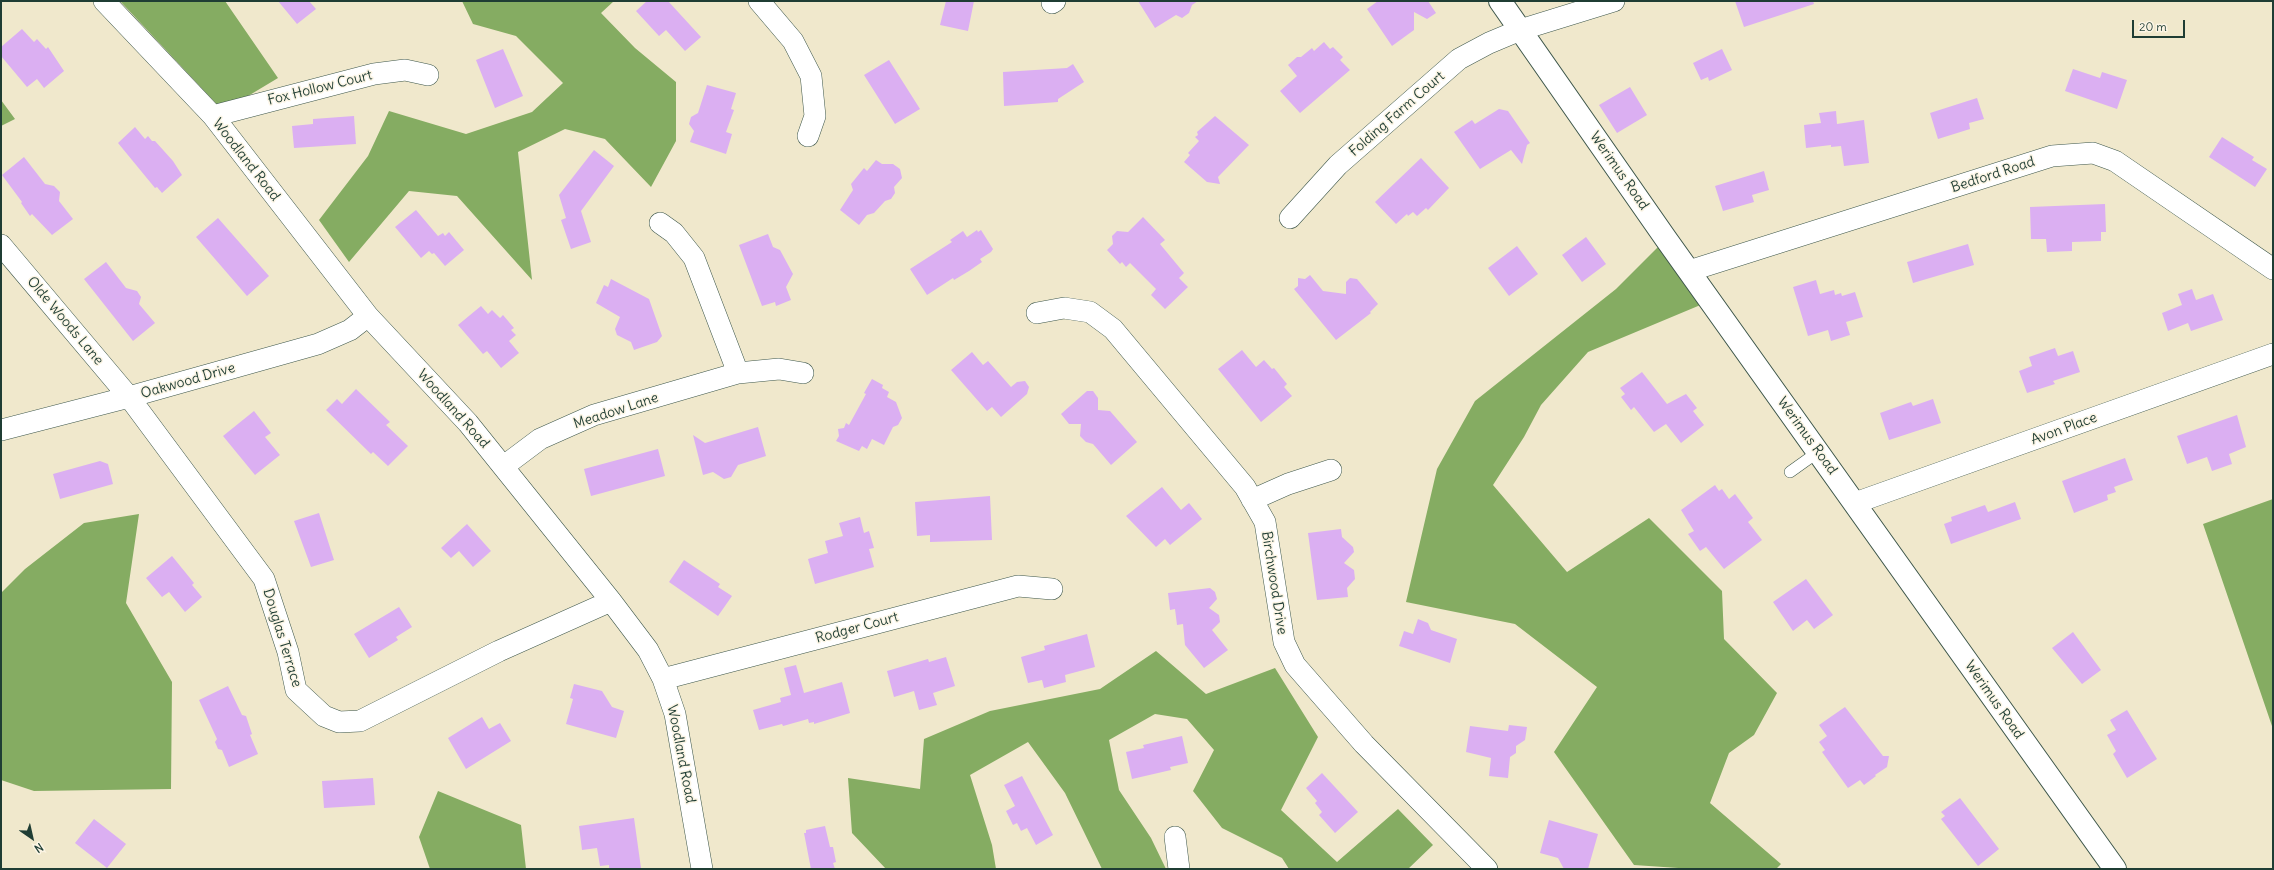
<!DOCTYPE html>
<style>
body{margin:0}
#map{position:relative;width:2274px;height:870px;overflow:hidden;background:#f0e8cc;font-family:Delius,sans-serif}
canvas{display:block}
.frame{position:absolute;inset:0;border:2px solid #1f3d34;pointer-events:none}
.north{position:absolute;left:12px;top:818px;width:40px;height:40px;-webkit-text-stroke:3px #fcf5e5;paint-order:stroke;rotate:146deg;font-size:11px;font-weight:700;line-height:16px;text-align:center;color:#1f3d34}
.north::after{content:'';display:block;margin:auto;width:14px;height:18px;background:#1f3d34;clip-path:polygon(50% 0,100% 100%,50% 72%,0 100%)}
.scale{position:absolute;left:2132px;top:20px;width:53px;height:18px;box-sizing:border-box;border:2px solid #1f3d34;border-top:0;padding-left:5px;font-size:12px;line-height:14px;white-space:nowrap;color:#1f3d34;-webkit-text-stroke:3px #fcf5e5;paint-order:stroke}
</style>
<div id="map">
<canvas width="2274" height="870"></canvas>
<div class="frame"></div>
<div class="north">N</div>
<div class="scale">20 m</div>
</div>
<script>
const g = document.querySelector('canvas').getContext('2d');
g.lineJoin = 'round';
function fillPath(path, color) { g.fillStyle = color; g.fill(path, 'evenodd'); }
const poly = rows => new Path2D(rows.map(r => 'M' + r).join(''));
function trace(path, color, width, dash) { g.strokeStyle = color; g.lineWidth = width; g.lineCap = dash ? 'butt' : 'round'; g.setLineDash(dash || []); g.stroke(path); }
function drawText(font, color, halo, rows, align = 'center') {
  g.font = font + ' Delius,sans-serif'; g.lineWidth = 3; g.setLineDash([]); g.textBaseline = 'middle'; g.strokeStyle = halo; g.fillStyle = color; for (const [text, x, y, turn = 0] of rows) {
    g.save(); g.translate(x, y); g.rotate((+turn || 0) * Math.PI / 180); g.textAlign = isNaN(turn) ? turn : align; if (halo) g.strokeText(text, 0, 0); g.fillText(text, 0, 0); g.restore();
  }
}
fillPath(poly([
 [120,1,225,1,278,78,223,111],
 [462,1,614,1,601,13,635,48,676,82,676,141,651,187,605,139,565,129,518,152,532,280,457,196,409,191,349,262,319,220,368,156,389,111,466,134,532,112,563,83,516,36,473,24],
 [1,100,15,119,1,126],
 [1666,239,1710,301,1588,352,1541,405,1524,437,1493,485,1567,572,1649,518,1722,591,1724,639,1777,693,1754,735,1729,753,1710,803,1781,864,1776,869,1693,869,1634,865,1554,752,1597,687,1515,624,1406,602,1437,469,1475,401,1616,289],
 [2273,499,2273,729,2203,524],
 [139,514,126,603,172,682,171,789,34,791,1,780,1,593,25,569,84,523],
 [1156,651,1206,694,1275,668,1318,737,1281,810,1337,862,1398,809,1433,845,1408,869,1289,869,1282,858,1222,828,1193,791,1214,750,1187,719,1155,714,1109,740,1119,790,1151,838,1166,869,1102,869,1065,793,1028,742,970,775,992,845,996,869,886,869,852,833,848,778,920,789,924,739,990,711,1100,689],
 [438,791,521,825,526,869,430,869,419,837]
]), '#85ac62');
fillPath(poly([
 [278,1,309,1,316,9,297,24],
 [647,1,668,1,701,37,685,51,666,30,659,36,636,11],
 [946,1,974,1,968,31,940,25],
 [1138,1,1198,1,1192,5,1189,13,1182,18,1176,15,1155,28],
 [1378,1,1428,1,1436,13,1427,19,1414,12,1414,30,1392,46,1367,9],
 [1735,1,1813,1,1814,4,1744,27],
 [22,29,34,42,37,39,46,49,48,47,64,71,44,88,37,79,27,87,1,56,1,47],
 [1324,42,1330,49,1333,47,1343,57,1340,60,1350,70,1300,113,1280,91,1297,76,1288,65,1297,57,1301,57,1312,48,1314,51],
 [503,49,523,96,495,108,476,60],
 [1722,49,1732,70,1709,81,1708,77,1701,80,1693,63],
 [889,60,920,109,895,124,864,75],
 [1073,64,1084,82,1058,99,1058,102,1004,106,1003,72,1067,68],
 [2073,69,2100,78,2102,72,2127,80,2117,109,2065,91],
 [707,85,736,93,731,109,734,110,726,132,732,134,726,154,690,142,694,131,689,124,691,117,698,113],
 [1630,87,1647,115,1617,133,1599,105],
 [1977,98,1984,119,1969,123,1970,129,1938,139,1930,113],
 [1499,109,1508,111,1530,143,1527,145,1522,164,1511,150,1480,169,1454,132,1472,120,1475,124],
 [1836,111,1837,124,1864,120,1869,163,1844,166,1841,146,1831,147,1831,145,1806,148,1804,125,1821,123,1819,113],
 [354,116,356,144,294,148,292,126,313,124,313,119],
 [1215,116,1249,145,1218,177,1220,184,1207,182,1184,162,1190,155,1188,153,1199,141,1195,137,1198,135,1197,132],
 [135,127,145,139,148,136,152,141,155,141,173,161,182,175,162,193,157,187,155,188,118,143],
 [2222,137,2254,157,2252,160,2267,169,2255,187,2209,157],
 [594,150,614,166,581,211,591,242,571,249,561,220,566,218,559,195],
 [24,157,45,184,54,186,60,192,59,201,73,219,52,235,32,214,30,216,21,203,22,202,2,175],
 [1421,158,1449,188,1428,210,1426,208,1417,216,1413,212,1408,216,1407,214,1396,224,1375,202],
 [876,160,882,164,893,164,900,169,902,178,894,187,895,193,891,199,885,201,874,213,867,215,859,225,840,210,853,190,851,184,864,168,867,171],
 [1764,171,1769,190,1752,195,1754,202,1723,211,1715,186],
 [2105,204,2106,232,2101,232,2101,241,2072,242,2072,251,2047,252,2046,239,2031,239,2030,207],
 [416,210,438,236,443,233,445,236,449,232,464,250,445,266,434,253,432,254,429,251,421,258,395,227],
 [1143,217,1165,240,1160,244,1184,273,1179,278,1188,287,1165,309,1151,295,1156,289,1130,263,1126,267,1122,262,1120,264,1107,250,1113,244,1112,236,1117,231,1128,232],
 [218,218,269,276,247,296,196,237],
 [977,230,978,232,981,230,993,249,991,252,980,259,982,262,969,271,954,280,953,278,927,295,910,269,952,242,950,240,963,231,967,237],
 [768,234,773,247,780,250,793,274,786,287,791,300,776,306,775,302,762,306,739,245],
 [1586,237,1606,264,1582,282,1562,255],
 [1968,244,1974,265,1913,283,1907,262],
 [1517,246,1538,274,1509,296,1488,268],
 [106,262,126,288,137,291,141,297,139,304,155,323,133,341,84,279],
 [1310,275,1323,291,1346,294,1346,282,1350,278,1357,279,1378,304,1370,312,1371,313,1336,340,1294,289,1298,286,1298,278,1305,279],
 [611,279,649,299,662,336,657,342,634,350,631,342,617,335,615,329,620,317,596,303,604,285,608,287],
 [1816,280,1820,294,1834,290,1835,295,1841,293,1842,296,1855,292,1863,317,1846,322,1850,335,1831,341,1828,330,1808,336,1793,287],
 [2192,289,2196,300,2213,294,2223,320,2191,331,2188,323,2168,331,2162,313,2182,305,2178,294],
 [481,306,488,314,492,310,500,318,503,315,514,328,511,330,516,335,509,341,519,353,501,368,487,351,483,354,458,325],
 [2055,348,2058,356,2073,351,2080,372,2053,381,2055,384,2027,393,2019,371,2032,366,2029,357],
 [1242,350,1256,367,1264,360,1272,369,1274,368,1287,384,1284,387,1292,396,1261,422,1218,369],
 [972,352,983,365,988,361,1011,387,1017,382,1025,381,1029,387,1027,394,1001,417,992,407,987,411,951,370],
 [1642,372,1667,404,1686,394,1697,408,1693,411,1704,425,1681,443,1666,424,1654,432,1634,407,1631,410,1621,397,1625,394,1620,388],
 [872,379,883,385,882,388,889,392,887,397,896,402,902,418,898,425,893,427,884,445,872,439,867,449,862,446,859,451,836,441,839,436,838,429,844,428,846,423,849,425,866,394,864,393],
 [356,389,390,422,386,425,408,446,388,466,373,452,371,454,326,410,337,399,342,404],
 [1087,391,1093,391,1098,398,1098,410,1110,411,1137,442,1111,465,1093,444,1086,442,1080,436,1081,424,1069,424,1061,414],
 [1933,399,1941,423,1889,440,1880,413,1911,402,1913,406],
 [254,411,271,433,265,437,280,455,255,475,223,436],
 [2237,415,2246,447,2229,454,2232,464,2212,471,2207,457,2187,464,2177,436],
 [758,427,766,456,738,465,731,477,724,479,713,472,703,475,693,435,705,443],
 [658,449,665,476,591,496,584,469],
 [2125,458,2133,480,2114,487,2116,492,2107,495,2108,500,2074,513,2062,481],
 [100,461,108,464,113,484,60,499,53,474],
 [1715,485,1719,491,1722,489,1729,499,1735,494,1753,518,1748,522,1762,540,1724,569,1706,547,1700,551,1688,534,1694,531,1681,510],
 [1162,487,1181,510,1189,503,1202,519,1170,545,1165,539,1156,547,1126,516],
 [990,496,992,540,930,542,930,535,917,536,915,502],
 [2015,502,2021,519,1951,544,1944,524,1952,521,1951,517,1985,505,1988,512],
 [319,513,334,560,311,567,294,521],
 [860,517,864,533,869,531,874,548,869,549,874,567,815,584,808,559,828,553,825,541,843,536,839,523],
 [467,524,491,551,473,567,459,551,451,558,441,548],
 [1341,529,1342,537,1353,547,1354,552,1344,563,1354,570,1355,579,1347,588,1348,597,1317,600,1308,533],
 [172,556,194,583,192,585,202,597,185,612,169,592,162,597,146,578],
 [684,560,720,584,718,587,732,596,718,616,669,582],
 [1806,579,1833,615,1814,629,1807,620,1793,631,1773,602],
 [1210,588,1215,592,1217,599,1209,608,1219,615,1220,622,1212,630,1228,650,1204,668,1185,645,1183,624,1177,625,1175,609,1170,610,1168,593],
 [399,607,412,627,396,637,398,640,369,658,354,634],
 [1418,619,1428,623,1431,630,1457,639,1450,663,1399,646,1404,631,1413,634],
 [2073,632,2101,670,2082,684,2052,648],
 [1087,634,1095,667,1065,675,1066,682,1044,688,1042,680,1028,683,1021,657,1045,650,1044,646],
 [946,657,955,686,933,693,937,705,919,710,914,691,894,697,887,671,928,659,929,662],
 [796,665,804,693,842,682,850,713,814,724,814,722,809,723,808,719,783,726,782,724,759,730,753,710,781,702,780,698,791,695,784,668],
 [574,684,602,691,612,707,624,711,616,738,566,724,573,699,570,698],
 [228,686,242,715,246,716,252,734,250,735,258,754,229,767,222,750,218,749,215,742,217,739,199,700],
 [1845,707,1883,756,1889,756,1887,767,1875,775,1876,776,1864,785,1860,780,1848,788,1822,752,1825,750,1819,742,1827,736,1819,725],
 [2127,710,2157,759,2127,778,2113,754,2116,751,2107,735,2116,730,2110,720],
 [482,717,489,729,500,723,511,741,466,769,448,738],
 [1509,725,1527,727,1525,740,1516,746,1516,753,1510,757,1508,778,1489,776,1491,758,1466,752,1470,726,1508,731],
 [1182,736,1188,763,1170,767,1171,770,1132,779,1126,752,1144,748,1143,745],
 [1322,773,1358,812,1335,833,1319,815,1322,812,1315,803,1317,801,1306,788],
 [1022,776,1053,835,1036,845,1027,828,1021,831,1017,823,1013,825,1006,811,1015,806,1004,785],
 [373,778,375,805,324,808,322,781],
 [1960,798,1999,849,1978,866,1941,819,1945,816,1941,812],
 [634,818,641,868,609,869,609,865,600,866,597,848,582,850,579,826],
 [94,819,126,844,107,868,75,843],
 [1549,820,1598,834,1588,869,1564,869,1558,858,1540,853],
 [825,826,830,847,833,847,836,862,833,863,835,869,811,869,804,833,806,833,806,830]
]), '#dbaff2');
const lane = poly([
 [1790,472,1818,452]
]);
const street = poly([
 [104,1,213,116,368,316,468,423,611,601,648,650,663,679,675,714,702,869],
 [759,1,793,41,811,76,815,116,808,136],
 [1052,3,1055,1],
 [213,116,374,74,405,70,428,75],
 [1290,218,1338,165,1459,59,1489,43,1520,30,1614,1],
 [660,223,674,233,694,258,738,373],
 [1,245,129,397,264,579,288,652,296,690,324,716,339,722,360,721,499,651,611,601],
 [1689,271,2052,156,2093,153,2115,161,2273,269],
 [1037,313,1064,308,1090,312,1113,329,1245,487,1265,522,1284,642,1295,665,1364,744,1487,869],
 [1,430,129,397,318,344,350,330,368,316],
 [504,466,540,439,594,415,738,373,779,369,803,373],
 [1252,500,1288,484,1331,470],
 [1855,503,2273,354],
 [663,679,1018,586,1052,589],
 [1175,837,1179,869]
]);
const secondary = poly([
 [1500,1,1666,239,2115,869]
]);
trace(lane, '#3e574b', 12);
trace(street, '#3e574b', 22);
trace(secondary, '#3e574b', 24);
trace(lane, '#fff', 11);
trace(street, '#fff', 21);
trace(secondary, '#fff', 22);
drawText('14px', '#1f3d34', '#fcf5e5', [
 ["Fox Hollow Court",320,88,-14],
 ["Folding Farm Court",1397,114,-41],
 ["Woodland Road",246,160,52],
 ["Werimus Road",1619,171,55],
 ["Bedford Road",1993,175,-18],
 ["Olde Woods Lane",65,321,50],
 ["Oakwood Drive",188,381,-16],
 ["Woodland Road",453,409,48],
 ["Meadow Lane",616,411,-18],
 ["Avon Place",2064,429,-20],
 ["Werimus Road",1807,436,54],
 ["Birchwood Drive",1274,583,81],
 ["Rodger Court",857,628,-15],
 ["Douglas Terrace",282,638,73],
 ["Werimus Road",1994,700,55],
 ["Woodland Road",681,754,79]
]);
</script>
